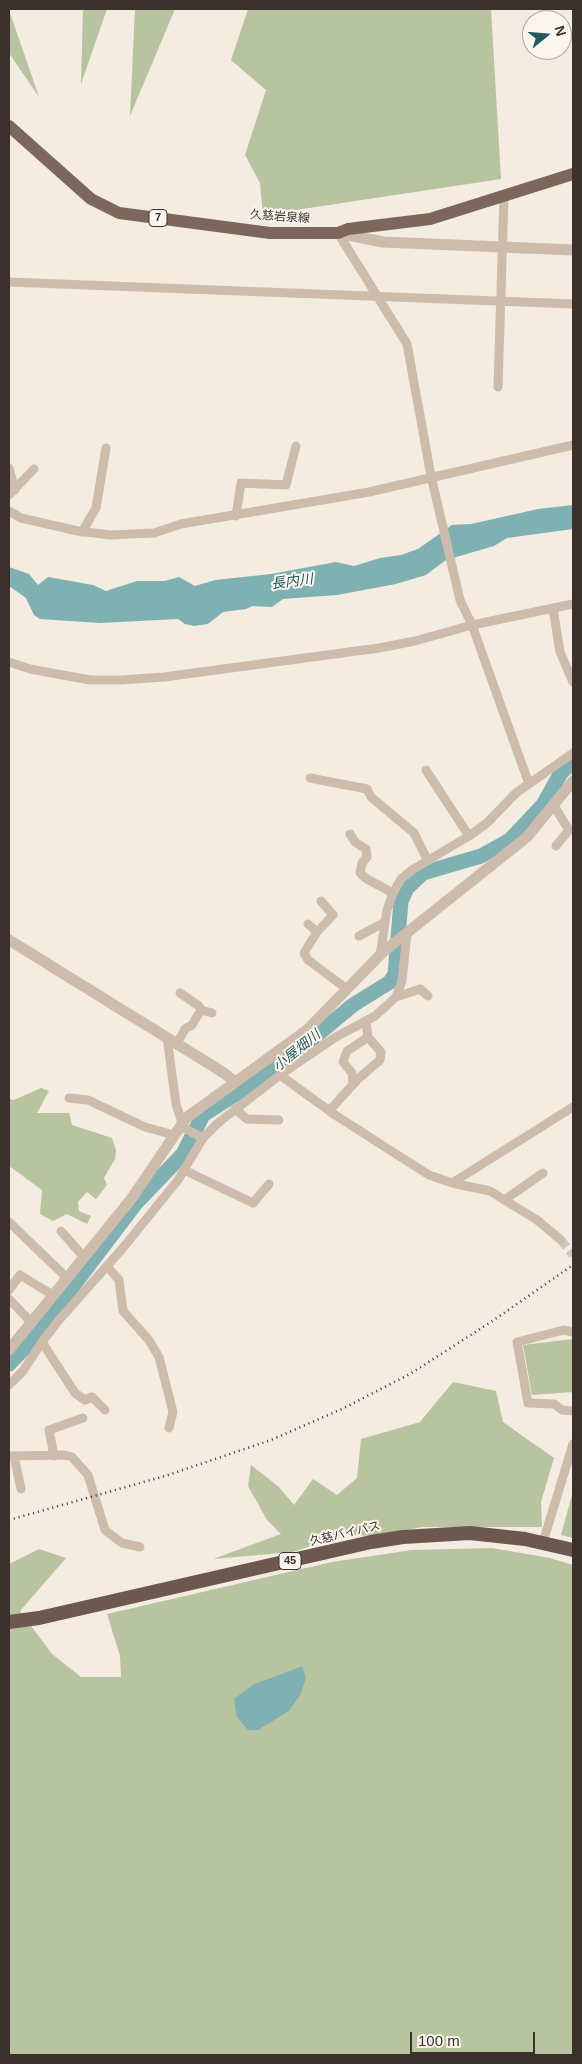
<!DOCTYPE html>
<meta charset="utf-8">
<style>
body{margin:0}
#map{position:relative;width:582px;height:2064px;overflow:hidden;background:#f4ebe1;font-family:Arial,sans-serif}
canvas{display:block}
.frame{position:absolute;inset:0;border:10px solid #3b302b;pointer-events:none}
.north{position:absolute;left:522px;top:10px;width:50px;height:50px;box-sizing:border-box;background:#fbf5ee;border:1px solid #aea6a0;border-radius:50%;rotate:73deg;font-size:14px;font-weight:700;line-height:20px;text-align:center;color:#3b302b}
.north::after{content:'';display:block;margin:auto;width:18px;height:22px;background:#1f5a5e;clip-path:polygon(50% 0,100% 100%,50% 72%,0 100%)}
.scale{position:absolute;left:410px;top:2032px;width:125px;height:22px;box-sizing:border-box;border:2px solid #3b302b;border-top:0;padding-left:6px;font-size:15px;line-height:18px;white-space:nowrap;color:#3b302b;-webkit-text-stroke:4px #fbf5ee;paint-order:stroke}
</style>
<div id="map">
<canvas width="582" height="2064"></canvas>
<div class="frame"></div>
<div class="north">N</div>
<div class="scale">100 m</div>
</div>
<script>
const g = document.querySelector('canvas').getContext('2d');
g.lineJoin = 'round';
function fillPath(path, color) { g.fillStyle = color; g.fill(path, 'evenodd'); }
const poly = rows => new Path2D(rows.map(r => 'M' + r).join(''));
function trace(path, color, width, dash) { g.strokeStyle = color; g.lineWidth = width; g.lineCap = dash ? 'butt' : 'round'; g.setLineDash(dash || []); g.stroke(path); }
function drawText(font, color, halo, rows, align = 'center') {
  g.font = font + ' Arial,"Noto Sans JP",sans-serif'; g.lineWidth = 4; g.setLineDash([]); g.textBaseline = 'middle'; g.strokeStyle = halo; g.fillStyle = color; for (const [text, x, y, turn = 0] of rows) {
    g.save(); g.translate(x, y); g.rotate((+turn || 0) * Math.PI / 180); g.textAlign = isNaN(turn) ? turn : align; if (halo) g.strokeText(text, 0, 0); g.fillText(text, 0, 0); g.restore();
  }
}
fillPath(poly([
 [83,9,107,9,81,84],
 [135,9,175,9,130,116],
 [248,9,491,9,501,179,263,215,260,183,245,155,266,90,231,60],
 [9,10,39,97,9,53],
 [41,1088,49,1091,37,1113,69,1113,72,1125,112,1138,116,1150,115,1159,104,1178,107,1185,96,1199,87,1192,78,1202,79,1211,91,1216,87,1224,67,1214,53,1221,40,1214,42,1190,9,1166,9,1099,14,1100],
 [573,1339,573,1392,532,1395,523,1345],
 [453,1382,496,1391,503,1422,554,1458,541,1502,542,1527,422,1527,378,1536,343,1535,293,1552,213,1559,281,1534,267,1520,248,1486,251,1465,279,1487,294,1505,313,1479,337,1495,357,1478,361,1439,420,1422],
 [573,1491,573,1538,561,1535],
 [492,1548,550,1558,573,1565,573,2055,9,2055,9,1564,39,1549,66,1558,20,1611,52,1654,81,1677,121,1677,120,1656,107,1614,332,1562,412,1550],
 [302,1666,289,1711,276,1718,254,1684]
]), '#b8c4a0');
fillPath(poly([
 [573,505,573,529,507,538,494,546,446,560,426,575,396,584,337,595,283,599,272,607,253,606,246,609,223,612,208,624,194,626,185,624,178,619,100,623,40,619,34,615,26,598,9,586,9,567,29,574,38,585,48,577,93,585,106,591,137,581,165,581,179,577,195,586,215,580,271,574,336,562,354,566,380,558,401,555,418,549,452,525,471,524,538,509],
 [302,1666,306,1678,300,1695,289,1711,258,1730,248,1730,237,1717,234,1699,254,1684]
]), '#7fb0b2');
trace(poly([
 [9,1364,33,1339,136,1203,183,1154,203,1115,277,1068,353,1005,390,982,395,974,401,901,407,888,423,873,481,856,510,840,543,805,561,773,573,761]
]), '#7fb0b2', 15);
trace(poly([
 [561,1240,573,1255]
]), '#cfc6bd', 9, [9, 4.5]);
trace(poly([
 [338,233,407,344,431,476,460,600,472,625,529,784],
 [9,282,573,304],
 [498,387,504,197],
 [9,468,15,490],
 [9,495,34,469],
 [9,511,21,518,78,531,110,535,154,533,181,524,369,492,573,445],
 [236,516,241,483,286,485,296,446],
 [82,532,96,508,106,448],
 [553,608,560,652,573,682],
 [9,662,30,669,90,680,121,680,164,677,379,648,415,641,472,625,573,604],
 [426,770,469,836],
 [310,778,367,789,371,797,414,833,428,861],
 [554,806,569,830,556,846],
 [350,834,355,842,366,849,367,857,362,863,360,873,367,879,393,893],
 [321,901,333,915,317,932,304,953,308,960,347,989],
 [308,924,317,932],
 [359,936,385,922],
 [380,955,387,910,393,893,401,879,412,870,469,836,487,823,516,793,573,753],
 [180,993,199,1006,201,1010],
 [396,997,420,989,428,996],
 [167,1037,176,1104,182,1123],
 [177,1043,185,1029,192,1025,201,1010,212,1013],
 [280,1075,335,1115,429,1175,452,1183,490,1191,537,1220,561,1240],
 [353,1084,352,1073,343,1062,347,1051,368,1037],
 [69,1098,88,1100,145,1127,174,1135],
 [235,1109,247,1119,279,1120],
 [329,1111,358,1079,380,1060,381,1052,368,1037,366,1021],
 [180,1126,203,1138],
 [184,1170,253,1203,269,1184],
 [452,1183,573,1107],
 [504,1200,543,1173],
 [9,1222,67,1278],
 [61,1231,83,1256],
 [107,1266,119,1280,123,1311,148,1339,159,1357,173,1412,169,1428],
 [9,1290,20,1275,53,1295],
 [9,1299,32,1323],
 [573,1332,564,1330,517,1342,528,1403,554,1404,562,1410,573,1411],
 [42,1342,75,1393,85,1400,92,1397,105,1410],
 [9,1385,23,1371,42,1342,59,1320,122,1249,178,1180,203,1138,218,1123,280,1075,334,1038,375,1016,396,997,402,981,407,933],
 [9,1456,65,1455,72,1457,88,1475,105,1530,122,1543,140,1547],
 [14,1456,21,1489],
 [54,1456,49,1430,83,1418],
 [543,1542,573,1444]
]), '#cdbbac', 9);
trace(poly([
 [338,233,383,242,573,250],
 [9,940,224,1073,235,1082],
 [9,1350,132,1198,186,1118,307,1030,384,951,527,837,573,781]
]), '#cdbbac', 11);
trace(poly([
 [9,126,91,199,119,213,270,233,338,233,348,229,430,219,573,174]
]), '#7d675c', 12);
trace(poly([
 [9,1622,39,1618,371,1542,403,1537,470,1533,525,1539,573,1550]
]), '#6c584f', 14);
trace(poly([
 [9,1520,165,1476,271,1440,344,1408,410,1374,494,1320,573,1265]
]), '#3b302b', 2.5, [1, 4]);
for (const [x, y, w] of [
 [158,218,18],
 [290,1561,22]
]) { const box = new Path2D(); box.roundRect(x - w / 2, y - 8.5, w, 17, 4); g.fillStyle = '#fbf5ee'; g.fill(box); trace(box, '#3b302b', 1); }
drawText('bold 11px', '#3b302b', null, [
 ["7",158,218],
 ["45",290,1561]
]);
drawText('12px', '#3b302b', '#fbf5ee', [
 ["久慈岩泉線",280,217,4],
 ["久慈バイパス",345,1534,-13]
]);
drawText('italic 14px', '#1f5a5e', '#fbf5ee', [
 ["長内川",292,582,-7],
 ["小屋畑川",297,1051,-39]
]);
</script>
